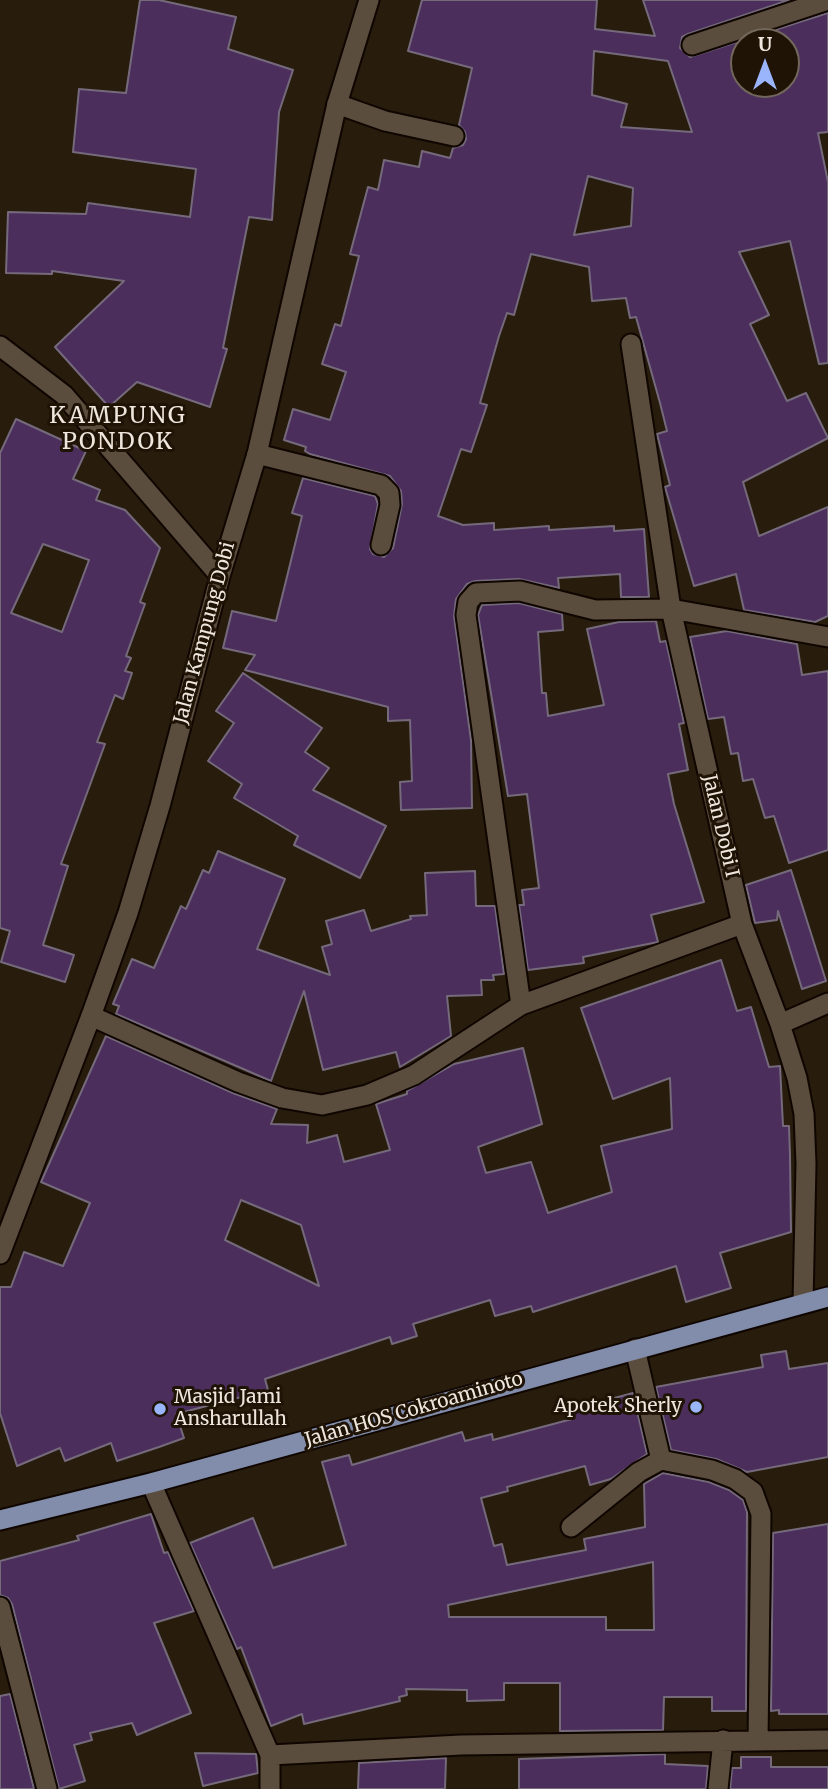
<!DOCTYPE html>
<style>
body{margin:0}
#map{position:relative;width:828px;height:1789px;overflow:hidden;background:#281c0d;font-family:Merriweather,serif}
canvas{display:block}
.north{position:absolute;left:730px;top:28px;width:70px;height:70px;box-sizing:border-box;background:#1e1305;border:2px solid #72675b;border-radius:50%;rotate:0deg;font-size:19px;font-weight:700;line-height:28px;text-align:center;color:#efe6dd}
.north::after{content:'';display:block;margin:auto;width:24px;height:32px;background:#9bb5fd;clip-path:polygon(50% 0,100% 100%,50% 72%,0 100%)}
</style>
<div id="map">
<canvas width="828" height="1789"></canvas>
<div class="north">U</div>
</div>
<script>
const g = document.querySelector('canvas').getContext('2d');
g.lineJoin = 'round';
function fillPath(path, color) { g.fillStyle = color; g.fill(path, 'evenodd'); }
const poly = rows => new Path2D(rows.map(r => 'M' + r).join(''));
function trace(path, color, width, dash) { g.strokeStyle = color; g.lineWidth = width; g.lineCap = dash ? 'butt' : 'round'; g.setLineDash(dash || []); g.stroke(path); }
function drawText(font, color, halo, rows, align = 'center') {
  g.font = font + ' Merriweather,serif'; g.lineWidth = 6; g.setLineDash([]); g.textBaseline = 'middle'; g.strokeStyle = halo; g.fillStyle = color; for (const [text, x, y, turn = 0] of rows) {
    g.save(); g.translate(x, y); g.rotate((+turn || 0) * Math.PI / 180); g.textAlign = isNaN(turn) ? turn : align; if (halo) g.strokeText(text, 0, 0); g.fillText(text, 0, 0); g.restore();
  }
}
const building = poly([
 [140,0,159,0,236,17,228,49,293,70,279,112,272,220,249,217,223,348,227,349,210,407,137,382,109,407,55,347,124,281,52,271,52,274,6,273,8,212,86,214,88,203,190,217,196,169,73,152,79,89,126,93,140,0],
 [422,0,597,0,595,29,655,36,643,0,789,0,688,34,682,37,680,48,690,57,828,13,828,132,818,133,828,182,828,363,819,364,790,241,739,252,769,315,750,324,787,401,806,393,828,438,743,482,759,536,828,507,828,616,815,622,744,610,736,574,694,586,665,487,670,485,657,434,667,431,660,403,636,317,630,318,626,298,592,301,589,267,531,254,514,315,507,313,499,336,480,403,487,405,471,452,461,449,438,516,463,525,494,523,494,530,549,526,549,530,614,526,614,531,644,529,649,597,621,597,620,574,558,578,559,588,519,579,475,581,467,584,456,599,454,616,471,740,472,808,401,810,400,782,412,781,410,720,388,721,388,707,245,670,255,655,223,648,232,611,276,621,302,516,292,513,303,478,375,496,378,504,370,549,373,554,384,557,393,548,402,504,401,491,390,476,310,454,305,451,306,447,284,440,293,409,330,420,346,372,322,364,335,324,341,326,359,256,350,254,368,187,378,190,384,160,419,167,422,151,450,158,453,148,463,145,466,139,465,132,459,125,472,68,408,51,422,0],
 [744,42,786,42,786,84,744,84,744,42],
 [594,51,668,61,692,132,621,127,627,104,592,95,594,51],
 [588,176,633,188,631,226,574,235,588,176],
 [16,419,86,451,73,479,100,490,96,500,125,510,160,548,140,602,145,604,126,656,131,658,125,671,132,673,123,699,115,695,97,742,105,744,61,864,68,866,43,945,74,955,65,982,1,962,10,931,0,928,0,453,16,419],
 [43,544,89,560,62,632,11,613,43,544],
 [519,603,562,614,563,630,538,632,542,693,546,693,548,716,604,705,587,629,619,622,656,621,660,642,666,641,684,723,679,724,688,770,668,774,674,804,704,902,651,915,658,942,583,957,584,963,528,970,519,905,524,905,522,890,539,888,527,794,508,796,478,615,482,605,519,603],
 [727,631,797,644,802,675,828,671,828,850,789,863,774,816,765,818,753,779,743,781,738,753,731,754,724,717,708,719,690,637,727,631],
 [243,673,322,728,305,752,329,768,313,790,386,826,360,878,294,845,298,836,234,798,242,784,208,761,234,723,216,711,243,673],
 [218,851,285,879,257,949,330,975,322,947,332,944,326,921,364,910,371,931,411,919,410,916,427,915,425,873,475,871,476,906,495,906,504,974,493,975,494,980,481,980,482,995,447,996,451,1036,400,1067,396,1052,323,1070,304,991,271,1081,116,1014,119,1006,113,1004,132,959,154,968,181,906,186,909,203,870,209,873,218,851],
 [791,870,826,981,802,989,778,911,777,920,755,923,746,885,791,870],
 [721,960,737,1011,751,1007,769,1067,780,1066,783,1126,789,1126,790,1156,791,1232,720,1253,731,1288,686,1302,676,1266,533,1312,531,1306,495,1316,490,1300,413,1324,417,1336,392,1344,390,1337,265,1379,268,1390,176,1414,184,1438,159,1447,117,1461,111,1443,65,1461,60,1448,17,1466,0,1413,0,1287,11,1287,24,1252,63,1266,90,1203,41,1182,106,1036,233,1093,277,1109,271,1124,308,1125,307,1143,337,1135,344,1162,390,1150,376,1104,407,1094,407,1091,454,1064,523,1048,542,1124,478,1147,486,1173,531,1162,548,1213,612,1192,601,1146,672,1129,670,1078,613,1099,581,1008,721,960],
 [241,1200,301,1225,319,1286,225,1240,241,1200],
 [786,1351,789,1369,828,1363,828,1457,747,1472,716,1459,671,1450,656,1387,763,1367,761,1355,786,1351],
 [633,1393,647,1454,611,1479,590,1485,585,1466,507,1487,508,1491,481,1498,494,1546,502,1544,507,1565,586,1550,584,1539,645,1527,644,1484,663,1473,709,1482,729,1490,743,1500,747,1512,746,1711,712,1711,712,1697,664,1697,663,1730,560,1731,560,1683,504,1683,504,1700,467,1701,467,1690,406,1689,407,1695,399,1697,400,1701,304,1724,302,1714,271,1726,241,1647,237,1649,190,1543,253,1518,273,1568,346,1545,322,1462,349,1455,352,1465,462,1432,465,1441,492,1434,493,1440,572,1419,570,1410,633,1393],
 [653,1562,654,1630,606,1630,606,1617,449,1617,448,1605,653,1562],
 [151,1514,164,1553,168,1552,194,1611,154,1623,191,1713,137,1735,132,1723,90,1733,92,1740,74,1745,85,1781,59,1789,12,1604,8,1598,0,1595,0,1561,79,1540,77,1536,151,1514],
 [828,1524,828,1714,779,1714,779,1710,771,1711,773,1533,828,1524],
 [10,1694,34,1789,0,1789,0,1696,10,1694],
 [195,1753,256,1754,258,1773,203,1786,195,1753],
 [665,1754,665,1764,708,1766,706,1789,519,1789,519,1759,665,1754],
 [741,1757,771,1757,771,1767,828,1767,828,1789,730,1789,732,1768,741,1768,741,1757],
 [446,1758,445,1789,358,1789,359,1763,446,1758]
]);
fillPath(building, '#4b2e5b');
trace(building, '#756a7c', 2);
const minor = poly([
 [692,45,828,0],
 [337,104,385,121,454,136],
 [631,344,671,609,742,924,780,1024,797,1078,804,1114,806,1164,803,1303],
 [257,454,381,485,389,493,390,505,381,545],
 [521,1005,466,615,468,602,476,593,520,591,595,610,671,609,828,637],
 [91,1016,238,1082,282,1098,322,1105,367,1095,414,1075,521,1005,742,924],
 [780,1024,828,1003],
 [661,1460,712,1470,735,1479,753,1492,761,1514,758,1740],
 [151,1483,270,1755,270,1789],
 [571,1527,639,1472,661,1460,635,1349],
 [0,1607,47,1789],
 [270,1755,461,1745,828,1740],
 [718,1789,723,1740]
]);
const tertiary = poly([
 [0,346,64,395,220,576],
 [0,1254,91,1016,128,913,160,806,220,576,257,454,337,104,369,0]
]);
const primary = poly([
 [0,1520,151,1483,828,1297]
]);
trace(minor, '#100600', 23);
trace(tertiary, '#100600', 23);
trace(primary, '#100600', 23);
trace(minor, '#5b4d3d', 19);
trace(tertiary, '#5b4d3d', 19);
trace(primary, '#818dab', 19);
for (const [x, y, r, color] of [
 [696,1407,7,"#9bb5fd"],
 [160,1409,7,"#9bb5fd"]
]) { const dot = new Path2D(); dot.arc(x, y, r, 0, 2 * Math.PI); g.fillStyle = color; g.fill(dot); trace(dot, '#1e1305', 2.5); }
drawText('19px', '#efe6dd', '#1e1305', [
 ["Jalan Kampung Dobi",205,633,-75],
 ["Jalan Dobi I",720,826,77],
 ["Jalan HOS Cokroaminoto",414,1410,-16]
]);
drawText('19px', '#efe6dd', '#1e1305', [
 ["Masjid Jami",174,1398],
 ["Ansharullah",174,1420],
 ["Apotek Sherly",682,1407,"right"]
], 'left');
g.letterSpacing = '2px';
drawText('23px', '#efe6dd', '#1e1305', [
 ["KAMPUNG",118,416],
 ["PONDOK",118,442]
]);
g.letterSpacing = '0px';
</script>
